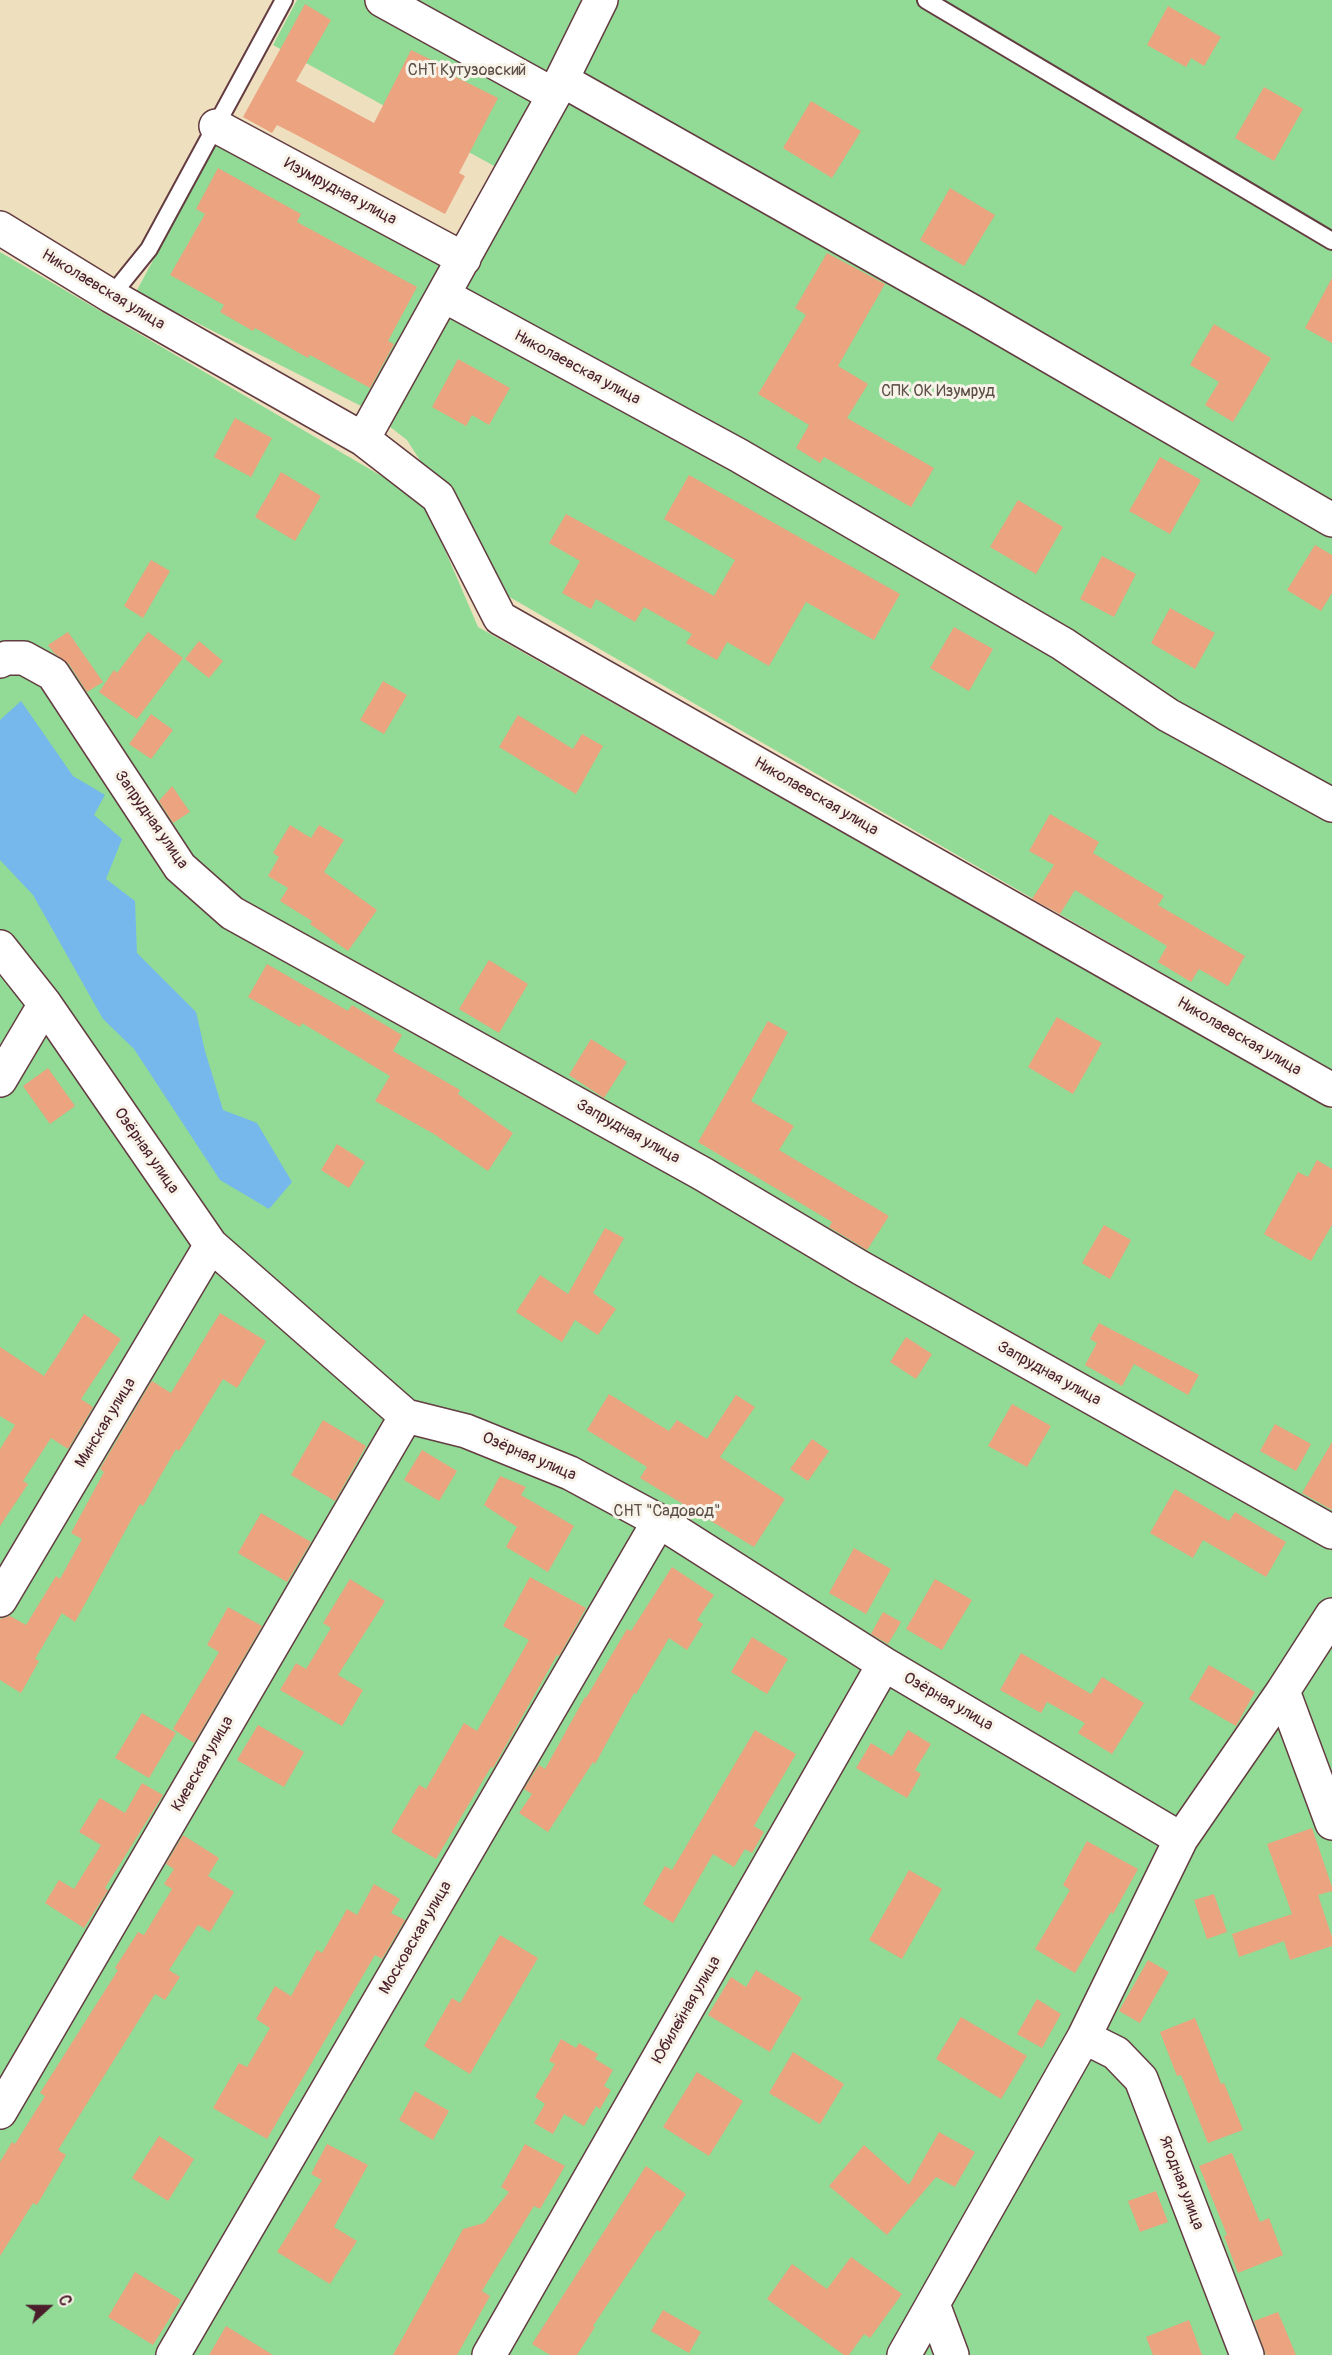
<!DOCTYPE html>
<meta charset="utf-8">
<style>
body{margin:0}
#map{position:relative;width:1332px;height:2355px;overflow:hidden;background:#eedfbe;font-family:Pangolin,sans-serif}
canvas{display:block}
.north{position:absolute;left:18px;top:2277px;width:60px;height:60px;-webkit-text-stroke:4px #f7f3e8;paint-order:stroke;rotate:69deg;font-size:16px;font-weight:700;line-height:24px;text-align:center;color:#4a1f2b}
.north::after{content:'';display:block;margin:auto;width:21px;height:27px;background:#4a1f2b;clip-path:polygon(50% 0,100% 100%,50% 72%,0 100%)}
</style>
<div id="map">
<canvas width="1332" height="2355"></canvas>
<div class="north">С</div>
</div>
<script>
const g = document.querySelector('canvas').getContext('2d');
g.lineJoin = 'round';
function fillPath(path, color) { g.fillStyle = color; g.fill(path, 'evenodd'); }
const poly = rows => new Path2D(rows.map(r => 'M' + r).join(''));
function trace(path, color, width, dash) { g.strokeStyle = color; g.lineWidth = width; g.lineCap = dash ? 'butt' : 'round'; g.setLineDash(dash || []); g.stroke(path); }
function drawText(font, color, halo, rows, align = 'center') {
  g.font = font + ' Pangolin,sans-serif'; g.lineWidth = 6; g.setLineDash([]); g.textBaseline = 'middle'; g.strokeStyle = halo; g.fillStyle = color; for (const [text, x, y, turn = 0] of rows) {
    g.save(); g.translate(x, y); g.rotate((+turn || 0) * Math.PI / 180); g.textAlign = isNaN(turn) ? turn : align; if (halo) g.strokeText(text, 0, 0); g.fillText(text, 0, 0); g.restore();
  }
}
fillPath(poly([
 [297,0,586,0,496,167,273,45],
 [618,0,1332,0,1332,1071,506,595,407,440,367,409,136,292,218,139,469,275],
 [0,252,424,501,478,627,1332,1109,1332,2355,0,2355]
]), '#91db96');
fillPath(poly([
 [21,701,73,776,105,795,94,815,122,839,106,879,135,901,137,953,196,1012,205,1051,223,1110,257,1123,292,1182,269,1209,220,1180,134,1049,103,1019,33,895,0,860,0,720]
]), '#76b8eb');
fillPath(poly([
 [305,4,331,20,296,81,374,123,411,50,444,66,442,70,498,98,459,173,465,176,445,214,289,131,277,125,272,133,243,117],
 [1168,6,1221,37,1204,66,1191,58,1186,67,1147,45],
 [1264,87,1303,109,1274,161,1235,138],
 [811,101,861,131,832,178,783,148],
 [218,168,301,214,297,222,417,287,388,341,394,344,370,388,310,355,308,358,255,328,253,331,220,312,224,305,170,275,205,214,196,209],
 [950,188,995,215,964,266,920,240],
 [827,253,885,284,838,366,868,384,847,418,934,468,911,507,824,457,820,463,796,448,809,425,758,394,806,315,795,308],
 [1332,278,1332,343,1305,328],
 [1214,324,1271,358,1233,422,1205,405,1219,382,1190,365],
 [458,359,510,388,489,425,472,415,466,426,432,407],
 [235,418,272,438,251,477,214,457],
 [1160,457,1201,480,1170,534,1129,511],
 [281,472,321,496,295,541,255,517],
 [689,475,900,594,874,640,806,602,769,666,727,642,717,660,686,643,692,634,644,607,635,622,596,599,591,609,562,593,580,561,549,543,566,514,714,596,735,560,664,519],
 [1018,500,1063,527,1036,574,990,547],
 [1315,545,1332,555,1332,593,1321,611,1287,590],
 [1102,556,1136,574,1114,617,1080,599],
 [151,560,170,571,143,618,124,606],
 [1170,608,1215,633,1195,669,1151,643],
 [954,627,993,649,969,691,930,668],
 [68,632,103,682,87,692,69,664,54,653,48,645],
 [148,632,183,658,137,719,99,692,114,670,117,673],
 [199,641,223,661,209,678,185,659],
 [383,681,407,695,384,734,360,720],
 [151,714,173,730,151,759,129,744],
 [518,715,573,749,582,734,603,746,576,794,499,747],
 [172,786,190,812,173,823,159,801],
 [1050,814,1099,842,1093,853,1164,896,1158,905,1245,956,1228,986,1199,969,1191,982,1158,962,1167,946,1075,890,1060,914,1032,899,1054,865,1029,851],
 [290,825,311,838,319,825,344,840,324,872,377,910,348,951,310,924,312,921,280,901,288,888,268,876,279,857,273,853],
 [489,960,528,984,499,1033,459,1009],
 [267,964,348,1011,352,1005,402,1035,393,1051,460,1090,458,1094,513,1133,488,1171,434,1134,375,1101,390,1076,302,1023,300,1027,248,997],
 [1057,1017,1102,1043,1073,1094,1028,1067],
 [768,1021,788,1032,751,1101,794,1126,779,1150,889,1216,867,1250,829,1227,832,1222,698,1142],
 [591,1039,627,1062,604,1098,569,1075],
 [48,1068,75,1106,50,1124,23,1086],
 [337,1144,365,1162,349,1188,321,1170],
 [1317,1160,1332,1169,1332,1225,1311,1261,1264,1234,1298,1172,1308,1177],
 [1104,1225,1131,1240,1110,1279,1082,1263],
 [605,1228,624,1238,593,1293,616,1309,598,1335,575,1320,562,1342,516,1312,540,1275,568,1294],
 [220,1313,266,1341,237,1388,223,1379,179,1451,176,1449,143,1506,140,1504,75,1622,62,1613,35,1659,39,1661,21,1693,0,1680,0,1619,10,1616,26,1625,56,1576,60,1579,82,1539,71,1533,104,1472,100,1469,147,1389,152,1381,171,1393],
 [84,1314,121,1339,81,1399,93,1407,68,1449,51,1438,23,1481,28,1484,0,1526,0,1449,15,1425,0,1416,0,1347,44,1376],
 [1099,1323,1199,1375,1188,1395,1134,1364,1122,1386,1085,1365,1097,1343,1090,1339],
 [906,1337,932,1354,916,1379,890,1362],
 [609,1394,669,1431,677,1420,707,1439,736,1395,755,1407,720,1457,785,1499,754,1547,640,1478,647,1467,587,1430],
 [1012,1404,1051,1426,1027,1467,988,1446],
 [323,1420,366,1446,335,1501,291,1475],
 [1275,1424,1311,1444,1296,1471,1260,1451],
 [812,1439,829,1451,808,1481,790,1469],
 [1332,1442,1332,1510,1302,1493],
 [422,1450,457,1471,439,1501,404,1480],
 [500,1476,526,1487,521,1495,574,1526,548,1572,506,1547,517,1527,484,1505],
 [1175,1489,1229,1521,1235,1512,1286,1542,1266,1577,1203,1540,1193,1558,1150,1533],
 [261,1513,311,1542,287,1582,238,1553],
 [854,1548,891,1569,866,1614,829,1593],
 [672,1567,714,1595,697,1620,703,1624,687,1650,669,1638,636,1694,634,1693,595,1764,593,1762,548,1832,519,1813,532,1794,524,1789,539,1765,545,1769,585,1697,586,1698,627,1629,631,1631],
 [530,1577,586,1608,559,1656,557,1655,493,1768,491,1767,436,1859,391,1832,419,1785,426,1789,464,1723,477,1731,529,1640,503,1626],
 [350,1579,385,1601,338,1675,363,1690,342,1726,280,1690,296,1663,306,1669,331,1628,323,1623],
 [935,1579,972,1600,942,1650,906,1629],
 [228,1607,262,1626,194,1743,173,1729,219,1652,207,1645],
 [883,1612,901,1622,888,1644,871,1634],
 [752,1637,788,1659,767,1694,731,1672],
 [1021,1653,1091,1694,1102,1677,1144,1703,1112,1754,1078,1733,1085,1723,1047,1702,1041,1713,1000,1690],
 [1209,1665,1255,1692,1236,1726,1189,1699],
 [142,1713,176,1733,149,1778,115,1758],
 [258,1725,304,1752,284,1787,237,1760],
 [755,1730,796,1754,754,1826,764,1832,752,1853,745,1849,734,1867,713,1854,673,1923,643,1904,665,1866,672,1870],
 [908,1730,931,1744,915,1770,921,1774,907,1798,856,1768,871,1743,892,1756],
 [142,1783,163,1795,105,1888,108,1890,84,1928,45,1903,59,1880,74,1889,101,1845,79,1832,100,1798,125,1813],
 [1312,1828,1332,1887,1332,1891,1318,1895,1332,1937,1332,1946,1290,1960,1284,1941,1239,1957,1232,1934,1292,1914,1267,1844],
 [183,1835,219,1858,208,1876,234,1892,210,1932,198,1925,169,1970,180,1977,165,2000,155,1994,58,2150,66,2155,37,2205,33,2203,0,2256,0,2162,12,2142,15,2144,45,2096,40,2093,118,1970,115,1968,138,1932,144,1935,172,1889,164,1884,174,1869,166,1864],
 [1087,1841,1138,1869,1113,1914,1111,1912,1075,1973,1035,1949,1070,1890,1063,1885],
 [909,1870,942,1889,902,1959,869,1940],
 [374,1884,400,1899,391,1913,405,1920,382,1959,375,1955,267,2139,213,2108,239,2063,247,2067,270,2028,256,2019,275,1986,291,1996,317,1950,322,1953,347,1909,357,1915],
 [1214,1894,1227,1932,1207,1939,1194,1900],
 [500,1935,538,1958,470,2074,424,2046,452,1998,460,2003],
 [1148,1960,1169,1972,1140,2023,1119,2011],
 [756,1970,802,1998,770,2052,708,2015,731,1977,746,1987],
 [1037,1999,1061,2014,1042,2048,1017,2034],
 [961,2017,1027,2056,1001,2099,936,2059],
 [1195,2018,1221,2084,1224,2083,1243,2130,1208,2143,1181,2075,1177,2076,1160,2032],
 [561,2039,576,2048,579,2043,598,2054,595,2059,613,2070,604,2086,611,2090,600,2109,596,2106,584,2126,564,2114,553,2134,534,2123,545,2104,535,2097,555,2064,549,2061],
 [793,2052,844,2084,820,2124,769,2093],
 [697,2072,743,2101,709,2156,663,2127],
 [415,2091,449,2111,433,2140,399,2120],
 [939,2132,975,2152,955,2187,936,2177,887,2235,829,2186,864,2145,909,2185],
 [159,2136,194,2159,168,2201,132,2178],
 [327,2144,368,2165,334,2227,357,2241,330,2284,277,2252,322,2180,311,2174],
 [525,2144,565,2166,540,2209,534,2206,482,2291,490,2296,457,2355,393,2355,463,2229,484,2223,509,2192,501,2187],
 [1232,2153,1260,2222,1269,2218,1283,2255,1238,2273,1224,2236,1227,2235,1199,2166],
 [646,2166,686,2194,660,2232,657,2230,593,2326,595,2327,577,2355,550,2355,532,2344],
 [1156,2191,1168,2222,1140,2232,1128,2201],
 [851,2257,902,2294,870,2338,864,2334,849,2355,844,2355,767,2299,792,2264,827,2289],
 [135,2272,181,2300,153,2345,108,2317],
 [663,2310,701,2332,689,2353,651,2331],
 [1278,2312,1296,2355,1266,2355,1254,2321],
 [1189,2320,1202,2355,1153,2355,1146,2337],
 [226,2326,273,2355,209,2355]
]), '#eba380');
const lane = poly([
 [926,0,1332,241],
 [111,296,149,249,284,0]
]);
const street = poly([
 [382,0,554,95],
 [562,80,975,313,1332,520],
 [216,126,464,259],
 [0,228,111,296,363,439,554,95,601,0],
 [443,295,738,455,1063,644,1168,715,1332,805],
 [363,439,438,497,500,618,1332,1090],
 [0,661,6,658,24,658,53,674,180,867,232,913,703,1174,861,1268,1332,1532],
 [0,947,45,1004,211,1245,406,1416,466,1431,570,1473,659,1521,884,1664,1181,1839],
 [0,1080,45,1004],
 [0,1600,211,1245],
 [1283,1691,1332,1823],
 [1084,2037,1116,2053,1141,2079,1247,2355],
 [0,2112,406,1416],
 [933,2304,952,2355],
 [173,2355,659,1521],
 [489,2355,884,1664],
 [904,2355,1084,2037,1181,1839,1283,1691,1332,1615]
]);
trace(lane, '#633c41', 20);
trace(street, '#633c41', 36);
trace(lane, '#fff', 16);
trace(street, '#fff', 33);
drawText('16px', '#5c4e46', '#f7f3e8', [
 ["СНТ Кутузовский",467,71],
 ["СПК ОК Изумруд",938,392],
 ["СНТ \"Садовод\"",667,1512]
]);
drawText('16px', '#4a1f2b', '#f7f3e8', [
 ["Изумрудная улица",340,192,28],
 ["Николаевская улица",103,290,31],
 ["Николаевская улица",577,368,28],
 ["Николаевская улица",816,797,30],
 ["Запрудная улица",151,820,55],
 ["Николаевская улица",1239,1037,30],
 ["Запрудная улица",628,1132,29],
 ["Озёрная улица",146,1151,55],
 ["Запрудная улица",1049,1374,29],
 ["Минская улица",106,1423,-59],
 ["Озёрная улица",529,1457,23],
 ["Озёрная улица",948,1702,30],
 ["Киевская улица",203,1764,-60],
 ["Московская улица",416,1938,-60],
 ["Юбилейная улица",687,2010,-60],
 ["Ягодная улица",1181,2183,69]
]);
</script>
